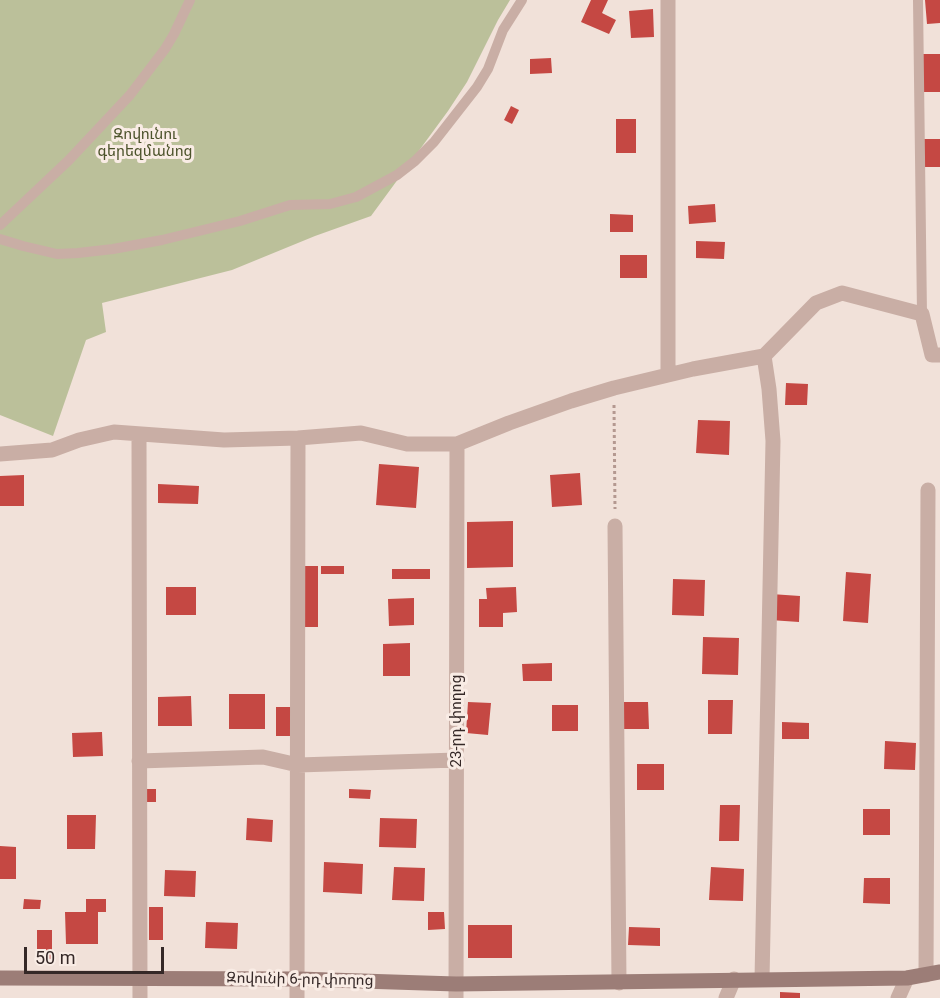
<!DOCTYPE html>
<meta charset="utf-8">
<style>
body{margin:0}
#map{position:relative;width:940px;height:998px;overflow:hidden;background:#f1e1d9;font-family:Roboto,sans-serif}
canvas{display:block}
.scale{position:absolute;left:24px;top:947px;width:140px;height:27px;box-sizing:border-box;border:3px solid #352827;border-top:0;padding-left:8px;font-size:18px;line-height:21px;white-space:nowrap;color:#352827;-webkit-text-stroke:4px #f9ece5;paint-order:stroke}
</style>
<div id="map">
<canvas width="940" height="998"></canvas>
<div class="scale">50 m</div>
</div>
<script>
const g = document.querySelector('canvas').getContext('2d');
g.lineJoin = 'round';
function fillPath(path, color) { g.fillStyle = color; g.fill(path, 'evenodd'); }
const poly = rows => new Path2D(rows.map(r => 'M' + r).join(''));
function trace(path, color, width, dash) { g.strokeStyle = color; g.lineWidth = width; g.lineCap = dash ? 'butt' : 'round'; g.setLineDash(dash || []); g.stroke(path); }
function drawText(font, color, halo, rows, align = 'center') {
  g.font = font + ' Roboto,"Noto Sans Armenian",sans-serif'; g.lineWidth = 6; g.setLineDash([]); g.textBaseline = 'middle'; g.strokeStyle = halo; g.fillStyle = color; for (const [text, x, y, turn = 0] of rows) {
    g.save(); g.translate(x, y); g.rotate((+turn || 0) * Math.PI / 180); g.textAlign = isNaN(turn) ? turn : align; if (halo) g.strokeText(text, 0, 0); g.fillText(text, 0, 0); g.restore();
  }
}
fillPath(poly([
 [0,0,510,0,498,20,467,82,448,111,371,216,315,236,232,270,102,303,106,332,86,340,53,436,0,415]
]), '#bbc09a');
fillPath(poly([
 [591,0,608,0,602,13,616,20,609,34,581,22],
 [925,0,940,0,940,23,927,24],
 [653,9,654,37,631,38,629,11],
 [919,54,940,54,940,92,919,92],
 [551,58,552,73,530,74,530,59],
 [511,106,519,110,512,124,504,120],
 [616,119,636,119,636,153,616,153],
 [923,139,940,139,940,167,923,167],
 [715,204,716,222,689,224,688,206],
 [610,214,633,215,633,232,610,232],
 [696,241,725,242,724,259,696,258],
 [620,255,647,255,647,278,620,278],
 [786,383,808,384,807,405,785,405],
 [698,420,730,421,729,455,696,453],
 [379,464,419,467,416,508,376,505],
 [580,473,582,505,552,507,550,475],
 [24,475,24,506,0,506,0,476],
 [158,484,199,486,198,504,158,503],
 [513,521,513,567,467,568,467,522],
 [300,566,318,566,318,627,300,627],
 [321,566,344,566,344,574,321,574],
 [392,569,430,569,430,579,392,579],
 [846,572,871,574,868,623,843,621],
 [673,579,705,580,704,616,672,615],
 [166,587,196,587,196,615,166,615],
 [516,587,517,612,503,613,503,627,479,627,479,599,487,599,486,588],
 [771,594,800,596,799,622,770,620],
 [414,598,414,625,389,626,388,599],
 [703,637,739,638,738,675,702,674],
 [410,643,410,676,383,676,383,644],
 [552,663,552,681,523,681,522,664],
 [229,694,265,694,265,729,229,729],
 [191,696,192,726,158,726,158,697],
 [708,700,733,700,732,734,708,734],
 [468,702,491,703,488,735,466,733],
 [615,702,648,702,649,729,615,729],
 [552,705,578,705,578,731,552,731],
 [276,707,291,707,291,736,276,736],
 [782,722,809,723,809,739,782,739],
 [102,732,103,756,73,757,72,733],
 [885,741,916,743,915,770,884,769],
 [637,764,664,764,664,790,637,790],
 [143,789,156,789,156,802,143,802],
 [349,789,371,790,370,799,349,798],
 [720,805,740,805,739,841,719,841],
 [863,809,890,809,890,835,863,835],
 [67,815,96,815,95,849,67,849],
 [247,818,273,820,272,842,246,840],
 [380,818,417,819,416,848,379,847],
 [0,846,16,847,16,879,0,879],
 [324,862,363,864,362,894,323,892],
 [394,867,425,868,424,901,392,900],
 [711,867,744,869,743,901,709,900],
 [165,870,196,871,195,897,164,896],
 [864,878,890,878,890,904,863,903],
 [24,899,41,900,40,909,23,909],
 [86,899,106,899,106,912,98,912,98,944,66,944,65,912,86,912],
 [149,907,163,907,163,940,149,940],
 [428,912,444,912,445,929,428,930],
 [206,922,238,923,237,949,205,948],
 [468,925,512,925,512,958,468,958],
 [629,927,660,928,660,946,628,945],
 [37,930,52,930,52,959,37,958],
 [780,992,800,993,800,998,780,998]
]), '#c54843');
trace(poly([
 [614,405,615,509]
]), '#b49890', 3, [3, 3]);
trace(poly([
 [918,0,922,314],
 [0,225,69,160,130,95,165,49,174,34,190,0],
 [0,239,23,246,57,254,78,253,113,249,162,240,240,221,290,205,330,204,356,197,397,175,415,161,434,142,477,87,488,69,503,30,522,0]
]), '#c9aea5', 10);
trace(poly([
 [668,0,668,375],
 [139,435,140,998],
 [0,454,52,450,79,440,114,432,224,440,298,438,361,433,407,444,457,444,509,423,571,401,614,388,693,369,764,356],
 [615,526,619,983],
 [139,761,263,757,298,765,457,760],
 [926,975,928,490],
 [762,979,773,441,769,389,764,356,816,303,842,293,922,314,932,355,940,355],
 [297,998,298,438],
 [456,998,457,444],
 [726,998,734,979],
 [898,998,907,978]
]), '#c9aea5', 15);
trace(poly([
 [0,978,298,979,456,984,907,978,940,972]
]), '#9c7d77', 15);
drawText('15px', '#4c532b', '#f9ece5', [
 ["Զովունու",145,135],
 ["գերեզմանոց",145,152]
]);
drawText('15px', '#352827', '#f9ece5', [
 ["23-րդ փողոց",457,721,-90],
 ["Զովունի 6-րդ փողոց",300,980,1]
]);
</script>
